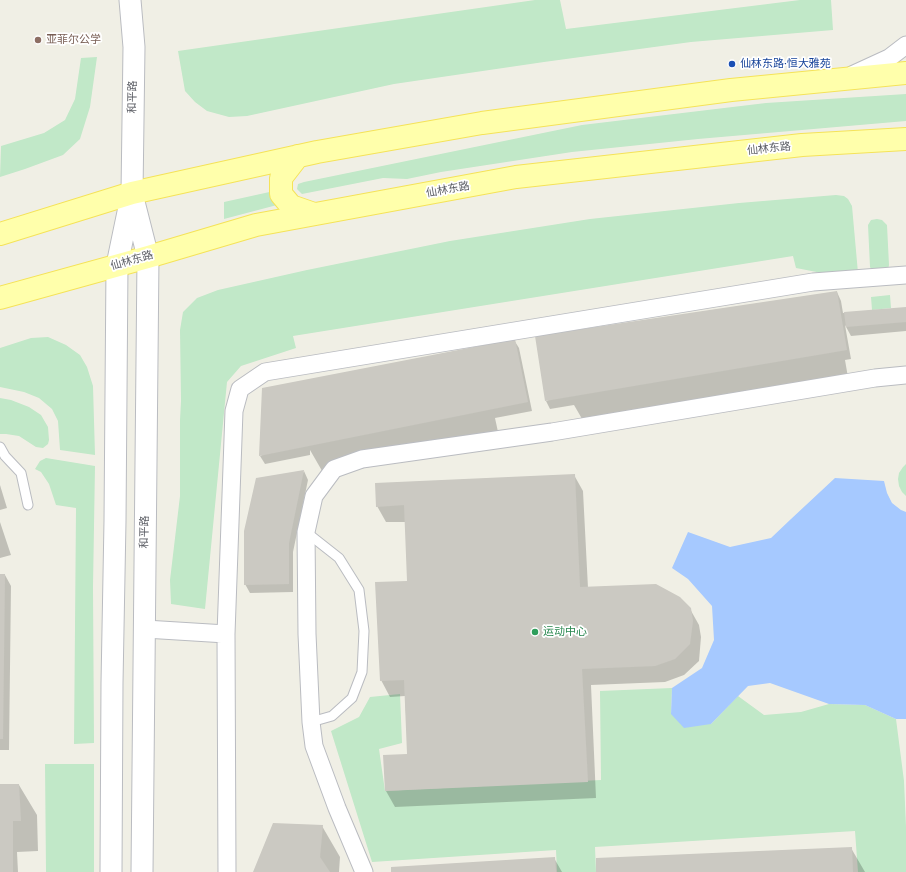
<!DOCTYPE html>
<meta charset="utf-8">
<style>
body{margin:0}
canvas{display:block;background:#f0efe5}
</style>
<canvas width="906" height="872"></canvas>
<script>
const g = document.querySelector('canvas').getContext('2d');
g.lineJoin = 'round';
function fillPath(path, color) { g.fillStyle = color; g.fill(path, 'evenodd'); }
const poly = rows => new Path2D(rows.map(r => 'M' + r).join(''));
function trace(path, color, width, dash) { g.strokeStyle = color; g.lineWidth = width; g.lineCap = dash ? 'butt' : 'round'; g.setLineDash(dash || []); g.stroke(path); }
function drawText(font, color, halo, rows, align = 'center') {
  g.font = font + ' "Varela Round","Noto Sans SC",sans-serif'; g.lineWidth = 3.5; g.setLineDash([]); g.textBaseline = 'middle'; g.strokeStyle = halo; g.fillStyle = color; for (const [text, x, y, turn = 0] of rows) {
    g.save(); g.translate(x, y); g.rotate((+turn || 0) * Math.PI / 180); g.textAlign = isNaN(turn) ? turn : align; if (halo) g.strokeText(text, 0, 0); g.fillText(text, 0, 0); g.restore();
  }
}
fillPath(poly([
 [535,0,560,0,566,29,800,0,831,0,833,30,691,42,544,62,394,84,247,116,229,117,207,111,195,102,185,91,178,51],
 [97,57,90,107,80,139,63,155,25,169,0,177,1,146,44,133,65,120,75,99,81,58],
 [906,94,906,121,698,139,572,152,441,172,407,179,383,178,302,194,297,189,298,184,304,182,582,125,766,103],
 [274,191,277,205,224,219,224,202],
 [836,195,844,196,848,199,852,206,858,273,827,274,796,268,793,256,293,336,296,348,241,366,227,382,205,609,171,604,170,580,180,496,180,420,181,401,180,330,183,312,197,298,218,290,307,270,450,241,590,219,739,203],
 [877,219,882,220,887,225,889,265,888,270,873,272,870,267,868,225,871,220],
 [890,295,891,308,872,310,871,297],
 [48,337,66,345,80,355,87,367,93,386,95,455,60,450,58,421,52,409,39,398,24,392,0,387,0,348,31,338],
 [0,398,11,400,29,407,41,415,48,427,49,440,48,444,43,448,36,447,19,436,6,434,0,434],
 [46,458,95,466,93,587,94,743,74,744,76,508,56,505,49,484,41,472,35,469,40,461],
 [906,464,906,496,902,492,899,486,898,479,899,473,903,467],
 [672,688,671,713,711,724,738,696,764,715,801,712,829,704,865,705,896,719,904,781,906,827,906,872,858,872,855,831,595,847,596,872,557,872,556,850,372,862,331,731,359,717,370,697,400,694,402,743,379,749,385,791,601,780,600,691],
 [45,764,94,764,94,872,46,872]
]), '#c1e8c8');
fillPath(poly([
 [835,478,884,481,887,493,892,503,901,510,906,512,906,719,896,719,865,705,829,704,770,683,748,686,711,724,684,728,671,714,672,688,702,668,714,640,712,606,688,579,672,568,688,532,730,547,771,538,791,519]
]), '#a6c9ff');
fillPath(poly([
 [837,292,841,301,843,313,906,308,906,331,851,336,845,325,851,359,845,360,849,383,585,424,574,405,550,409,546,401],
 [514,340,519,348,532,411,495,418,500,441,325,476,310,450,310,455,265,464,260,456],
 [304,471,308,480,293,552,293,592,250,593,245,584],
 [574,475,583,491,588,588,690,609,699,625,701,637,699,661,684,675,665,682,591,685,596,798,395,807,386,791,408,755,405,696,390,697,381,680,408,582,406,522,386,522,377,506],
 [0,485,7,508,0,510],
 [0,522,11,555,0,558],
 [0,575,5,575,11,586,9,750,0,750],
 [0,785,19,785,37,815,38,851,17,852,18,872,0,872],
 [322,826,340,857,339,872,254,872],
 [851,848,865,872,597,872],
 [554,858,562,872,392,872]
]), '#0003');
fillPath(poly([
 [837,291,847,350,545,401,535,336],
 [906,307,906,322,846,327,844,312],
 [515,339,528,402,259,456,262,388],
 [304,470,289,543,289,584,244,585,244,531,256,478],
 [575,474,580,587,656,584,680,597,691,608,693,621,690,644,675,659,655,666,582,669,588,782,385,791,383,755,407,754,404,680,380,681,375,582,407,581,404,505,376,507,375,483],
 [0,574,5,574,3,739,0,739],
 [0,784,19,784,21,821,13,821,13,872,0,872],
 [273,823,323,825,320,857,330,872,253,872],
 [852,847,853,872,596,872,596,858],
 [555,857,556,872,391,872,391,867]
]), '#cbc9c2');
const service = poly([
 [0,447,5,456,21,473,28,505],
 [306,532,339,558,359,590,364,631,362,672,352,698,332,716,311,722]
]);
const minor = poly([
 [852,75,889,58,906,45],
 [145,629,226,634],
 [227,872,226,634,234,411,240,389,265,372,813,282,906,275],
 [364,872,337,808,314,746,311,722,307,634,306,532,314,496,334,469,362,459,552,432,875,378,906,375]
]);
const tertiary = poly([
 [133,198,148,257,142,872],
 [111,872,112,683,115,521,117,265,132,193,134,47,130,0]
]);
const primary = poly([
 [298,156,281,178,281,194,291,206,314,214],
 [0,234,132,193,317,152,482,123,731,90,906,73],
 [0,298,148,257,256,225,516,177,802,145,906,139]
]);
trace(service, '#babcc1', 11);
trace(minor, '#babcc1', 19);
trace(tertiary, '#babcc1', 23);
trace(primary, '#f5e359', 24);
trace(service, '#fff', 9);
trace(minor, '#fff', 17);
trace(tertiary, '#fff', 21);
trace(primary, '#ffffab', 22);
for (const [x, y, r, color] of [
 [38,40,4,"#8d6e63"],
 [732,64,4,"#1a4fb4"],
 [535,632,4,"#2e9e5b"]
]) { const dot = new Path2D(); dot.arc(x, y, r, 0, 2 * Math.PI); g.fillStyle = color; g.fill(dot); trace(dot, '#fff', 1.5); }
drawText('11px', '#785e54', '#fff', [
 ["亚菲尔公学",46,40]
], 'left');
drawText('11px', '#164399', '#fff', [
 ["仙林东路·恒大雅苑",740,64]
], 'left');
drawText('11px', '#5d5f66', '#fff', [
 ["和平路",133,97,-89],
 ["仙林东路",769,149,-6],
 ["仙林东路",448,190,-10],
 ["仙林东路",132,261,-16],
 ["和平路",145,532,-89]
]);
drawText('11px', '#27864d', '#fff', [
 ["运动中心",543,632]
], 'left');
</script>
